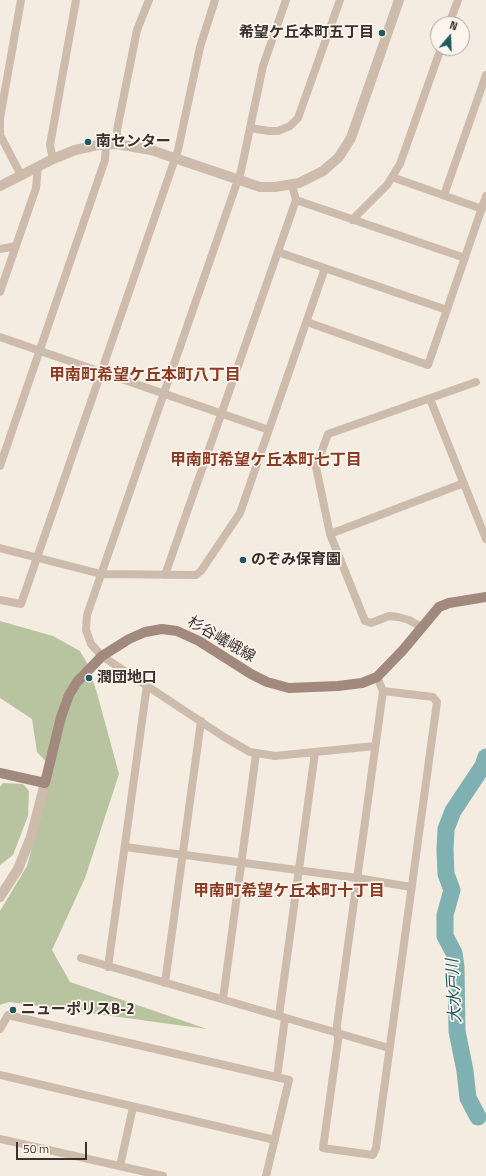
<!DOCTYPE html>
<meta charset="utf-8">
<style>
body{margin:0}
#map{position:relative;width:486px;height:1176px;overflow:hidden;background:#f4ebe1;font-family:"Titillium Web",sans-serif}
canvas{display:block}
.north{position:absolute;left:430px;top:16px;width:40px;height:40px;box-sizing:border-box;background:#fbf5ee;border:1px solid #aea6a0;border-radius:50%;rotate:19deg;font-size:11px;font-weight:700;line-height:16px;text-align:center;color:#3b302b}
.north::after{content:'';display:block;margin:auto;width:14px;height:18px;background:#1f5a5e;clip-path:polygon(50% 0,100% 100%,50% 72%,0 100%)}
.scale{position:absolute;left:16px;top:1142px;width:71px;height:18px;box-sizing:border-box;border:2px solid #3b302b;border-top:0;padding-left:5px;font-size:12px;line-height:14px;white-space:nowrap;color:#3b302b;-webkit-text-stroke:3px #fbf5ee;paint-order:stroke}
</style>
<div id="map">
<canvas width="486" height="1176"></canvas>
<div class="north">N</div>
<div class="scale">50 m</div>
</div>
<script>
const g = document.querySelector('canvas').getContext('2d');
g.lineJoin = 'round';
function fillPath(path, color) { g.fillStyle = color; g.fill(path, 'evenodd'); }
const poly = rows => new Path2D(rows.map(r => 'M' + r).join(''));
function trace(path, color, width, dash) { g.strokeStyle = color; g.lineWidth = width; g.lineCap = dash ? 'butt' : 'round'; g.setLineDash(dash || []); g.stroke(path); }
function drawText(font, color, halo, rows, align = 'center') {
  g.font = font + ' "Titillium Web","Noto Sans JP",sans-serif'; g.lineWidth = 3.5; g.setLineDash([]); g.textBaseline = 'middle'; g.strokeStyle = halo; g.fillStyle = color; for (const [text, x, y, turn = 0] of rows) {
    g.save(); g.translate(x, y); g.rotate((+turn || 0) * Math.PI / 180); g.textAlign = isNaN(turn) ? turn : align; if (halo) g.strokeText(text, 0, 0); g.fillText(text, 0, 0); g.restore();
  }
}
fillPath(poly([
 [0,621,53,636,80,651,87,663,97,693,119,774,85,878,52,950,70,982,207,1029,9,1002,0,1005,0,911,27,866,53,769,37,752,32,719,0,698],
 [3,783,23,784,29,791,28,816,13,855,0,865,0,787]
]), '#b8c4a0');
trace(poly([
 [478,1117,468,1098,465,1071,457,1031,456,967,454,953,445,936,445,915,452,890,446,874,445,850,446,829,453,811,483,766,486,757]
]), '#7fb0b2', 17);
trace(poly([
 [21,0,0,118,0,135,21,175],
 [286,0,263,66,241,171,87,615,86,630,91,644,102,656,224,737,250,752,275,756,375,746],
 [449,24,458,0],
 [250,128,269,131,278,131,290,126,298,118,340,0],
 [117,144,117,130,137,30,149,0],
 [53,159,50,145,76,0],
 [392,177,482,209],
 [292,185,296,200,465,258],
 [444,195,486,75],
 [352,220,387,185,400,164,441,48],
 [0,249,16,246],
 [278,252,447,310],
 [0,292,36,188,38,166],
 [307,322,428,365,486,196],
 [0,337,269,430],
 [430,399,486,539],
 [0,466,105,160,106,145],
 [330,534,464,483],
 [0,548,101,574,196,575,201,571,240,513,325,268],
 [165,575,296,200],
 [0,600,21,604,178,150,200,47,215,0],
 [421,627,409,620,398,617,389,616,371,623,365,621,330,534,316,467,328,434,476,382],
 [377,677,383,691,337,1025,338,1040,323,1148,373,1155,376,1148,437,702,433,697,383,691],
 [125,847,357,878,411,887],
 [81,958,389,1048],
 [108,967,147,685],
 [165,983,201,721],
 [223,999,256,754],
 [279,1016,315,752],
 [0,1029,8,1015,289,1080,266,1176],
 [0,1075,275,1140],
 [277,1077,285,1018],
 [0,1139,163,1176],
 [120,1166,133,1107]
]), '#cdbbac', 8);
trace(poly([
 [0,186,53,159,75,150,98,145,117,144,151,150,260,187,275,187,299,183,323,171,339,157,351,138,399,0],
 [0,897,18,869,31,837,45,783]
]), '#cdbbac', 10);
trace(poly([
 [0,773,45,783,61,717,69,695,77,682,102,656,129,639,145,632,162,629,177,631,199,641,251,674,267,682,289,688,338,686,362,683,377,677,403,650,439,607,449,603,486,597]
]), '#a18a7d', 10);
for (const [x, y, r, color] of [
 [382,33,4,"#1f5a5e"],
 [88,142,4,"#1f5a5e"],
 [243,560,4,"#1f5a5e"],
 [89,678,4,"#1f5a5e"],
 [13,1010,4,"#1f5a5e"]
]) { const dot = new Path2D(); dot.arc(x, y, r, 0, 2 * Math.PI); g.fillStyle = color; g.fill(dot); trace(dot, '#fbf5ee', 1.5); }
drawText('bold 15px', '#3b302b', '#fbf5ee', [
 ["希望ケ丘本町五丁目",374,33,"right"],
 ["南センター",96,142],
 ["のぞみ保育園",251,560],
 ["潤団地口",97,678],
 ["ニューポリスB-2",21,1010]
], 'left');
drawText('15px', '#3b302b', '#fbf5ee', [
 ["杉谷嶬峨線",221,640,30]
]);
drawText('bold 16px', '#8c3b22', '#fbf5ee', [
 ["甲南町希望ケ丘本町八丁目",145,376],
 ["甲南町希望ケ丘本町七丁目",266,461],
 ["甲南町希望ケ丘本町十丁目",289,892]
]);
drawText('italic 16px', '#1f5a5e', '#fbf5ee', [
 ["大水戸川",455,991,-93]
]);
</script>
